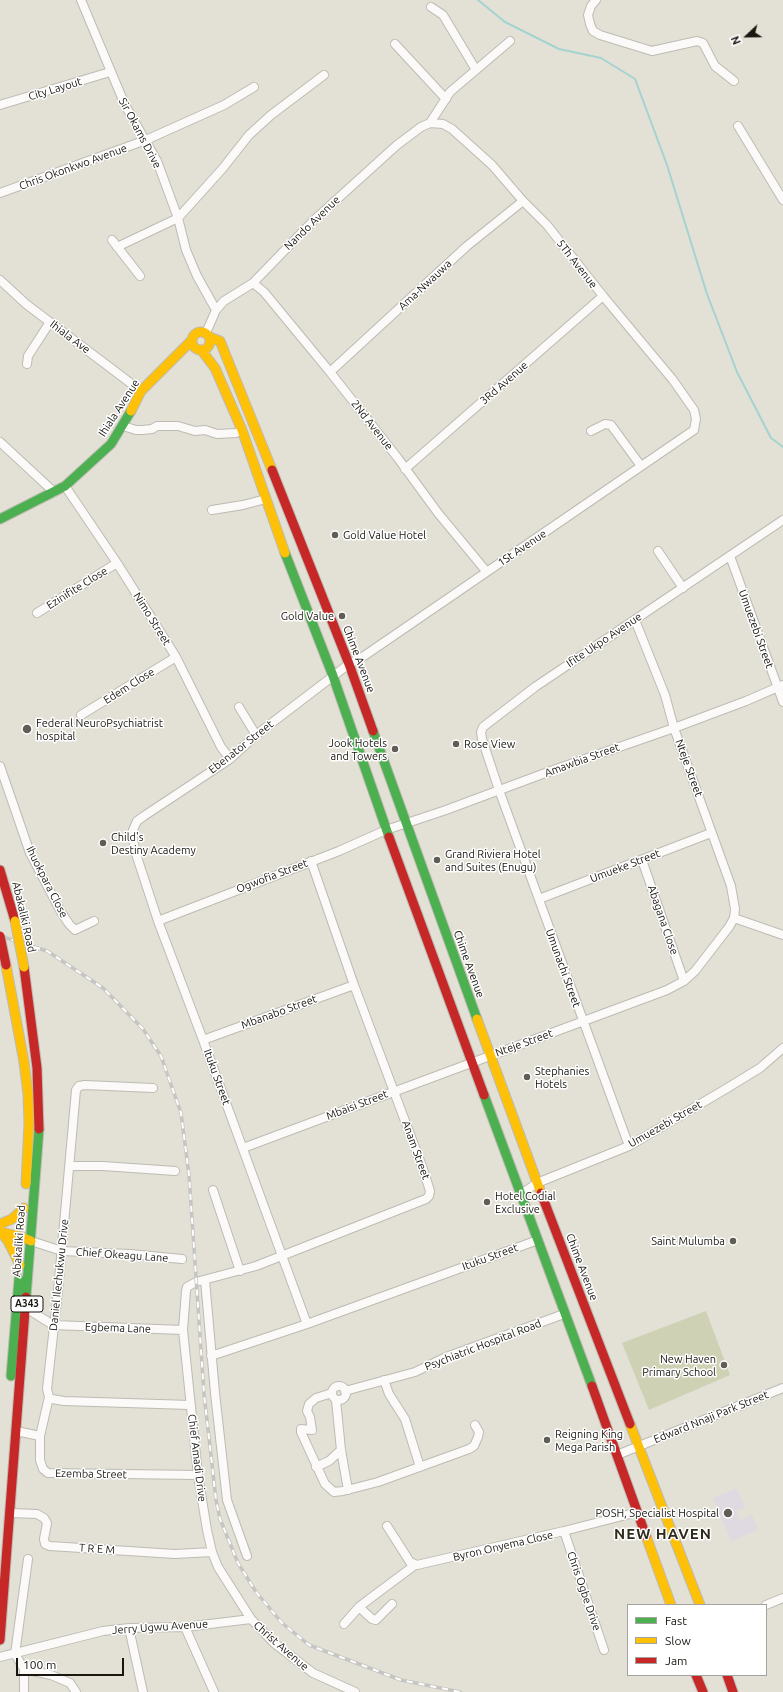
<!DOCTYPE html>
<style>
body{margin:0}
#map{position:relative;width:783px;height:1692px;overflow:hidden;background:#e3e0d6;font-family:Ubuntu,sans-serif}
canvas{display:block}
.legend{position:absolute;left:627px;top:1604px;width:140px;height:72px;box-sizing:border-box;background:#fff;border:1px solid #a3a29f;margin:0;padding:5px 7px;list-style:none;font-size:12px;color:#18160f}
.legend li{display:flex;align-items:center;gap:8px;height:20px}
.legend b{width:20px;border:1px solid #a3a29f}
.north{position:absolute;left:727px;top:16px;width:40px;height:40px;-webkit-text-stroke:3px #fff;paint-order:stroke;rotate:248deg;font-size:11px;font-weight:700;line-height:16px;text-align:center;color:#18160f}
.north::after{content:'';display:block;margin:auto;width:14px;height:18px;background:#18160f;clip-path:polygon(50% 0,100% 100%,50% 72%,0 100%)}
.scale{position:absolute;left:16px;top:1658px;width:108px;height:18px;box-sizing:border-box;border:2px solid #18160f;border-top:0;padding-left:5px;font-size:12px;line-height:14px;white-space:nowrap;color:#18160f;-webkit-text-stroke:3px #fff;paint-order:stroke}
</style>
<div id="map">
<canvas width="783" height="1692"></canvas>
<ul class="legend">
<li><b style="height:5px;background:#4caf50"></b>Fast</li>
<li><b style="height:5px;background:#ffc107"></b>Slow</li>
<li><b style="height:5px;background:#c62828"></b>Jam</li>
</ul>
<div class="north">N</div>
<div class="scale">100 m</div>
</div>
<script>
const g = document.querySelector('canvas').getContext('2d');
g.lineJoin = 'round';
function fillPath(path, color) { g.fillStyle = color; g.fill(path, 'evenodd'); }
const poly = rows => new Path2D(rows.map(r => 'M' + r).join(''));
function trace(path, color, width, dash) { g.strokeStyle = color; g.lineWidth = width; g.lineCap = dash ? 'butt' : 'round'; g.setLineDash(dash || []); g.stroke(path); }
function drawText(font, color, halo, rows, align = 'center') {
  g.font = font + ' Ubuntu,sans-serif'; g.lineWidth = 3; g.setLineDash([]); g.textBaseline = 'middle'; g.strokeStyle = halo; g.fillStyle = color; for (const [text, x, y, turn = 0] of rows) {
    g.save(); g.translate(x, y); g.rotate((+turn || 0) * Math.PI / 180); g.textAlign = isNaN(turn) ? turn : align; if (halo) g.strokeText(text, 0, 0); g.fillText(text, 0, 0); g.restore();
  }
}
fillPath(poly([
 [737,1488,745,1507,736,1511,740,1520,752,1515,758,1530,731,1541,713,1498]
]), '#dfdae2');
fillPath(poly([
 [706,1311,730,1375,649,1410,622,1343]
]), '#cfd1b4');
trace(poly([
 [478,0,505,22,559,49,601,58,635,79,667,165,707,294,737,372,771,438,783,447]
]), '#a4d3d0', 2);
const street = poly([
 [81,0,125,105,157,161,178,218,186,250,197,276,216,310],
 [596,0,591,6,588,15,590,24,593,31,600,35,652,51,697,41,703,43,715,66,734,81],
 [431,7,443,15,476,70],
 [395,44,446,99],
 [0,105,110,72],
 [430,123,450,92,510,41],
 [738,126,783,200],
 [0,193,146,140,224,105,254,87],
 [112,240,140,276],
 [117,247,178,218,223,168,249,135,271,115,324,75],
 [0,280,26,304,141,391],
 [253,283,264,292,330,372,397,457,438,513,486,571],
 [206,333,216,310,224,301,253,283,313,221,397,145,421,127,430,123,443,124,452,129,492,165,523,201,547,225,603,296,673,380,694,410,696,419,694,430,364,656,349,664,256,735,230,759,144,816,137,821,133,830,133,840,137,857,158,921,203,1040,307,1324],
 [27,364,28,356,50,322],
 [330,372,467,246,523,201],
 [123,426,136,430,142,430,152,429,157,426,178,426,195,431,205,430,217,434,236,433,242,430],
 [591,431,605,424,611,425,641,466],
 [0,442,54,492],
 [405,469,603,296],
 [65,486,117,563,176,657,221,747,230,759],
 [212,510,243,505,266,499],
 [658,551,683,588],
 [730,556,783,702],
 [37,613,117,563],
 [239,707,256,735],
 [81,715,176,657],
 [0,766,30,853,61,912,69,924,75,930,94,921],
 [642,860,684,981],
 [311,861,354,985,423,1169,430,1191,429,1196,426,1199,256,1266,196,1282,187,1287,186,1291,183,1330,198,1475,207,1530,212,1552,218,1567,251,1619,274,1643,313,1673,355,1692],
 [539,899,711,833],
 [734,918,783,935],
 [158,921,339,851,386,830,446,810,556,769,674,728,746,701,783,685],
 [203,1040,354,985],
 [153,1088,85,1085,79,1086,76,1090,58,1291,47,1389,49,1397,52,1399,64,1401,190,1405],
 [629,1146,499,790,482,739,481,732,483,727,535,687,783,520],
 [243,1148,667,990,684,981,695,971,729,927,734,918,735,909,731,886,674,728,665,695,635,620],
 [70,1166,103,1166,175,1171],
 [213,1190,240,1271],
 [521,1194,537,1183,629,1146,724,1090,760,1068,783,1048],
 [31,1241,62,1251,130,1254,182,1259],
 [205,1280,215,1393,227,1500,247,1556],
 [26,1308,53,1325,183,1330],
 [211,1356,307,1324,538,1240],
 [384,1380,389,1394,405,1419,420,1467],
 '332 1393a7 7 0 1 1 14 0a7 7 0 1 1-14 0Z',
 [345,1391,415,1372,446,1357,564,1314],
 [332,1393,316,1398,309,1404,307,1411,310,1417,312,1430,301,1429,301,1432,325,1484,334,1492,343,1491,378,1482,469,1449,474,1446,478,1437,479,1432,475,1425],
 [336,1400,341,1450,348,1490],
 [16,1431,40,1436,40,1460,43,1469,48,1473,198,1475],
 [40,1436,49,1397],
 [617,1455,783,1388],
 [316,1467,329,1461,341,1450],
 [10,1513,37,1514,44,1518,47,1523,44,1539,45,1544,50,1546,175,1554,212,1552],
 [387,1526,410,1562,417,1565,564,1531,638,1512],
 [564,1531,604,1650],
 [766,1605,783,1598],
 [359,1607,372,1619,376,1620,392,1604],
 [344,1624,359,1607,372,1597,415,1565],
 [185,1627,214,1692],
 [129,1628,143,1692],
 [0,1657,103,1631,129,1628,185,1627,251,1619],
 [24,1669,51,1675,70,1683,76,1692],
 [24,1692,24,1669,15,1654,28,1559]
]);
const fast = poly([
 [0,519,65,486,111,444,131,411],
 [285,553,333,676,389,837],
 [373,731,477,1019],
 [484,1095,592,1386],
 [26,1297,39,1129],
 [11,1376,19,1279]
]);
const slow = poly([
 '192 341a9 9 0 1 1 18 0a9 9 0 1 1-18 0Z',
 [209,337,220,341,272,470],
 [202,351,215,368,242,430,285,553],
 [131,411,141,391,191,341],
 [6,965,24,1062,28,1094,29,1123,26,1184],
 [477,1019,541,1193],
 [0,1224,12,1219,24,1208],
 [0,1232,22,1237,31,1241],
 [1,1232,8,1241,20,1265],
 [630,1424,700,1605],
 [646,1536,671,1605]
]);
const jam = poly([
 [272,470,349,664,373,731],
 [389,837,484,1095],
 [0,870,15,921],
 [24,967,37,1068,39,1129],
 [541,1193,630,1424],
 [592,1386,646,1536],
 [0,1640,26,1297],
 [696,1675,703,1692],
 [727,1675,733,1692]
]);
trace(street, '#bdbbb2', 10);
trace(fast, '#bdbbb2', 11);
trace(slow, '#bdbbb2', 11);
trace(jam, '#bdbbb2', 11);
trace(street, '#fbfaf9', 8);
trace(fast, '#4caf50', 9);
trace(slow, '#ffc107', 9);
trace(jam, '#c62828', 9);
const rail = poly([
 [0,936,47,951,103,988,143,1029,161,1056,181,1113,189,1175,204,1394,216,1500,220,1519,238,1563,256,1592,282,1623,309,1645,401,1680,460,1692]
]);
trace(rail, '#c5c5c2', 3.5);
trace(rail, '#fff', 2, [6]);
const slowBridge = poly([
 [15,921,24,967]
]);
const jamBridge = poly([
 [0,936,6,965]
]);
trace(slowBridge, '#bdbbb2', 11, []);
trace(jamBridge, '#bdbbb2', 11, []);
trace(slowBridge, '#ffc107', 9);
trace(jamBridge, '#c62828', 9);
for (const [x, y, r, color] of [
 [335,535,4,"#5f5d55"],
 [342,616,4,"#5f5d55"],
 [27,729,5,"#5f5d55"],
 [456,744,4,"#5f5d55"],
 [395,749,4,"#5f5d55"],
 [103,843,4,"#5f5d55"],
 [437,860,4,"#5f5d55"],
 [527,1077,4,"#5f5d55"],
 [487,1202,4,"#5f5d55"],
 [733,1241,4,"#5f5d55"],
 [724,1365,4,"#5f5d55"],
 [547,1440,4,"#5f5d55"],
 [728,1513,5,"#5f5d55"]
]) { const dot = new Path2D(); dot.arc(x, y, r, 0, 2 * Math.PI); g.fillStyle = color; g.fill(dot); trace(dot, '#fff', 1.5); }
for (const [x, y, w] of [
 [27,1304,32]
]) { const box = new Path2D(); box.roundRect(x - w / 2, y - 8, w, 16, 3); g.fillStyle = '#fff'; g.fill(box); trace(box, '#18160f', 1); }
drawText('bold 10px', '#18160f', null, [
 ["A343",27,1304]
]);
drawText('11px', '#18160f', '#fff', [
 ["City Layout",55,89,-17],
 ["Sir Okams Drive",140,133,62],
 ["Chris Okonkwo Avenue",73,167,-20],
 ["Nando Avenue",312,223,-44],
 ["5Th Avenue",577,264,52],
 ["Ama-Nwauwa",425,285,-43],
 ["Ihiala Ave",70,337,37],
 ["3Rd Avenue",504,383,-41],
 ["Ihiala Avenue",119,408,-57],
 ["2Nd Avenue",372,425,52],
 ["1St Avenue",522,548,-34],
 ["Ezinifite Close",77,588,-32],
 ["Nimo Street",152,619,58],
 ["Umuezebi Street",756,629,70],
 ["Ifite Ukpo Avenue",604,640,-34],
 ["Chime Avenue",359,659,69],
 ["Edem Close",129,686,-32],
 ["Ebenator Street",241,747,-38],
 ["Amawbia Street",582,760,-20],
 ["Nteje Street",689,768,70],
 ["Umueke Street",625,866,-21],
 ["Ogwofia Street",272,876,-21],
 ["Ihuokpara Close",47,882,63],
 ["Abakaliki Road",24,917,77],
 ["Abagana Close",663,920,71],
 ["Chime Avenue",469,964,70],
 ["Umunachi Street",563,968,70],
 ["Mbanabo Street",279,1012,-20],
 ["Nteje Street",524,1043,-20],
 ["Ituku Street",217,1077,70],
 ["Mbaisi Street",357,1105,-21],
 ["Umuezebi Street",665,1124,-30],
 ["Anam Street",416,1150,70],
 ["Abakaliki Road",19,1241,-86],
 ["Chief Okeagu Lane",122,1255,4],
 ["Ituku Street",490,1257,-20],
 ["Chime Avenue",582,1267,69],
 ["Daniel Ilechukwu Drive",59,1275,-84],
 ["Egbema Lane",118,1328,2],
 ["Psychiatric Hospital Road",483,1345,-21],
 ["Edward Nnaji Park Street",711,1417,-22],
 ["Chief Amadi Drive",197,1458,83],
 ["Ezemba Street",91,1474,1],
 ["Byron Onyema Close",503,1546,-13],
 ["T R E M",97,1549,4],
 ["Chris Ogbe Drive",584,1591,71],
 ["Jerry Ugwu Avenue",160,1627,-4],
 ["Christ Avenue",281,1646,41]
]);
drawText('11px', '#18160f', '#fff', [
 ["Gold Value Hotel",343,535],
 ["Gold Value",334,616,"right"],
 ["Federal NeuroPsychiatrist",36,723],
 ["hospital",36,736],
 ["Jook Hotels",387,743,"right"],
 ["and Towers",387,756,"right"],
 ["Rose View",464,744],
 ["Child's",111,837],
 ["Destiny Academy",111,850],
 ["Grand Riviera Hotel",445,854],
 ["and Suites (Enugu)",445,867],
 ["Stephanies",535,1071],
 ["Hotels",535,1084],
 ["Hotel Codial",495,1196],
 ["Exclusive",495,1209],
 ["Saint Mulumba",725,1241,"right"],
 ["New Haven",716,1359,"right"],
 ["Primary School",716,1372,"right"],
 ["Reigning King",555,1434],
 ["Mega Parish",555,1447],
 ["POSH, Specialist Hospital",719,1513,"right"]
], 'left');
g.letterSpacing = '1px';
drawText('bold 15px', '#2e2b1b', '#fff', [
 ["NEW HAVEN",663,1534]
]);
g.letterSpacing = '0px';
</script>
